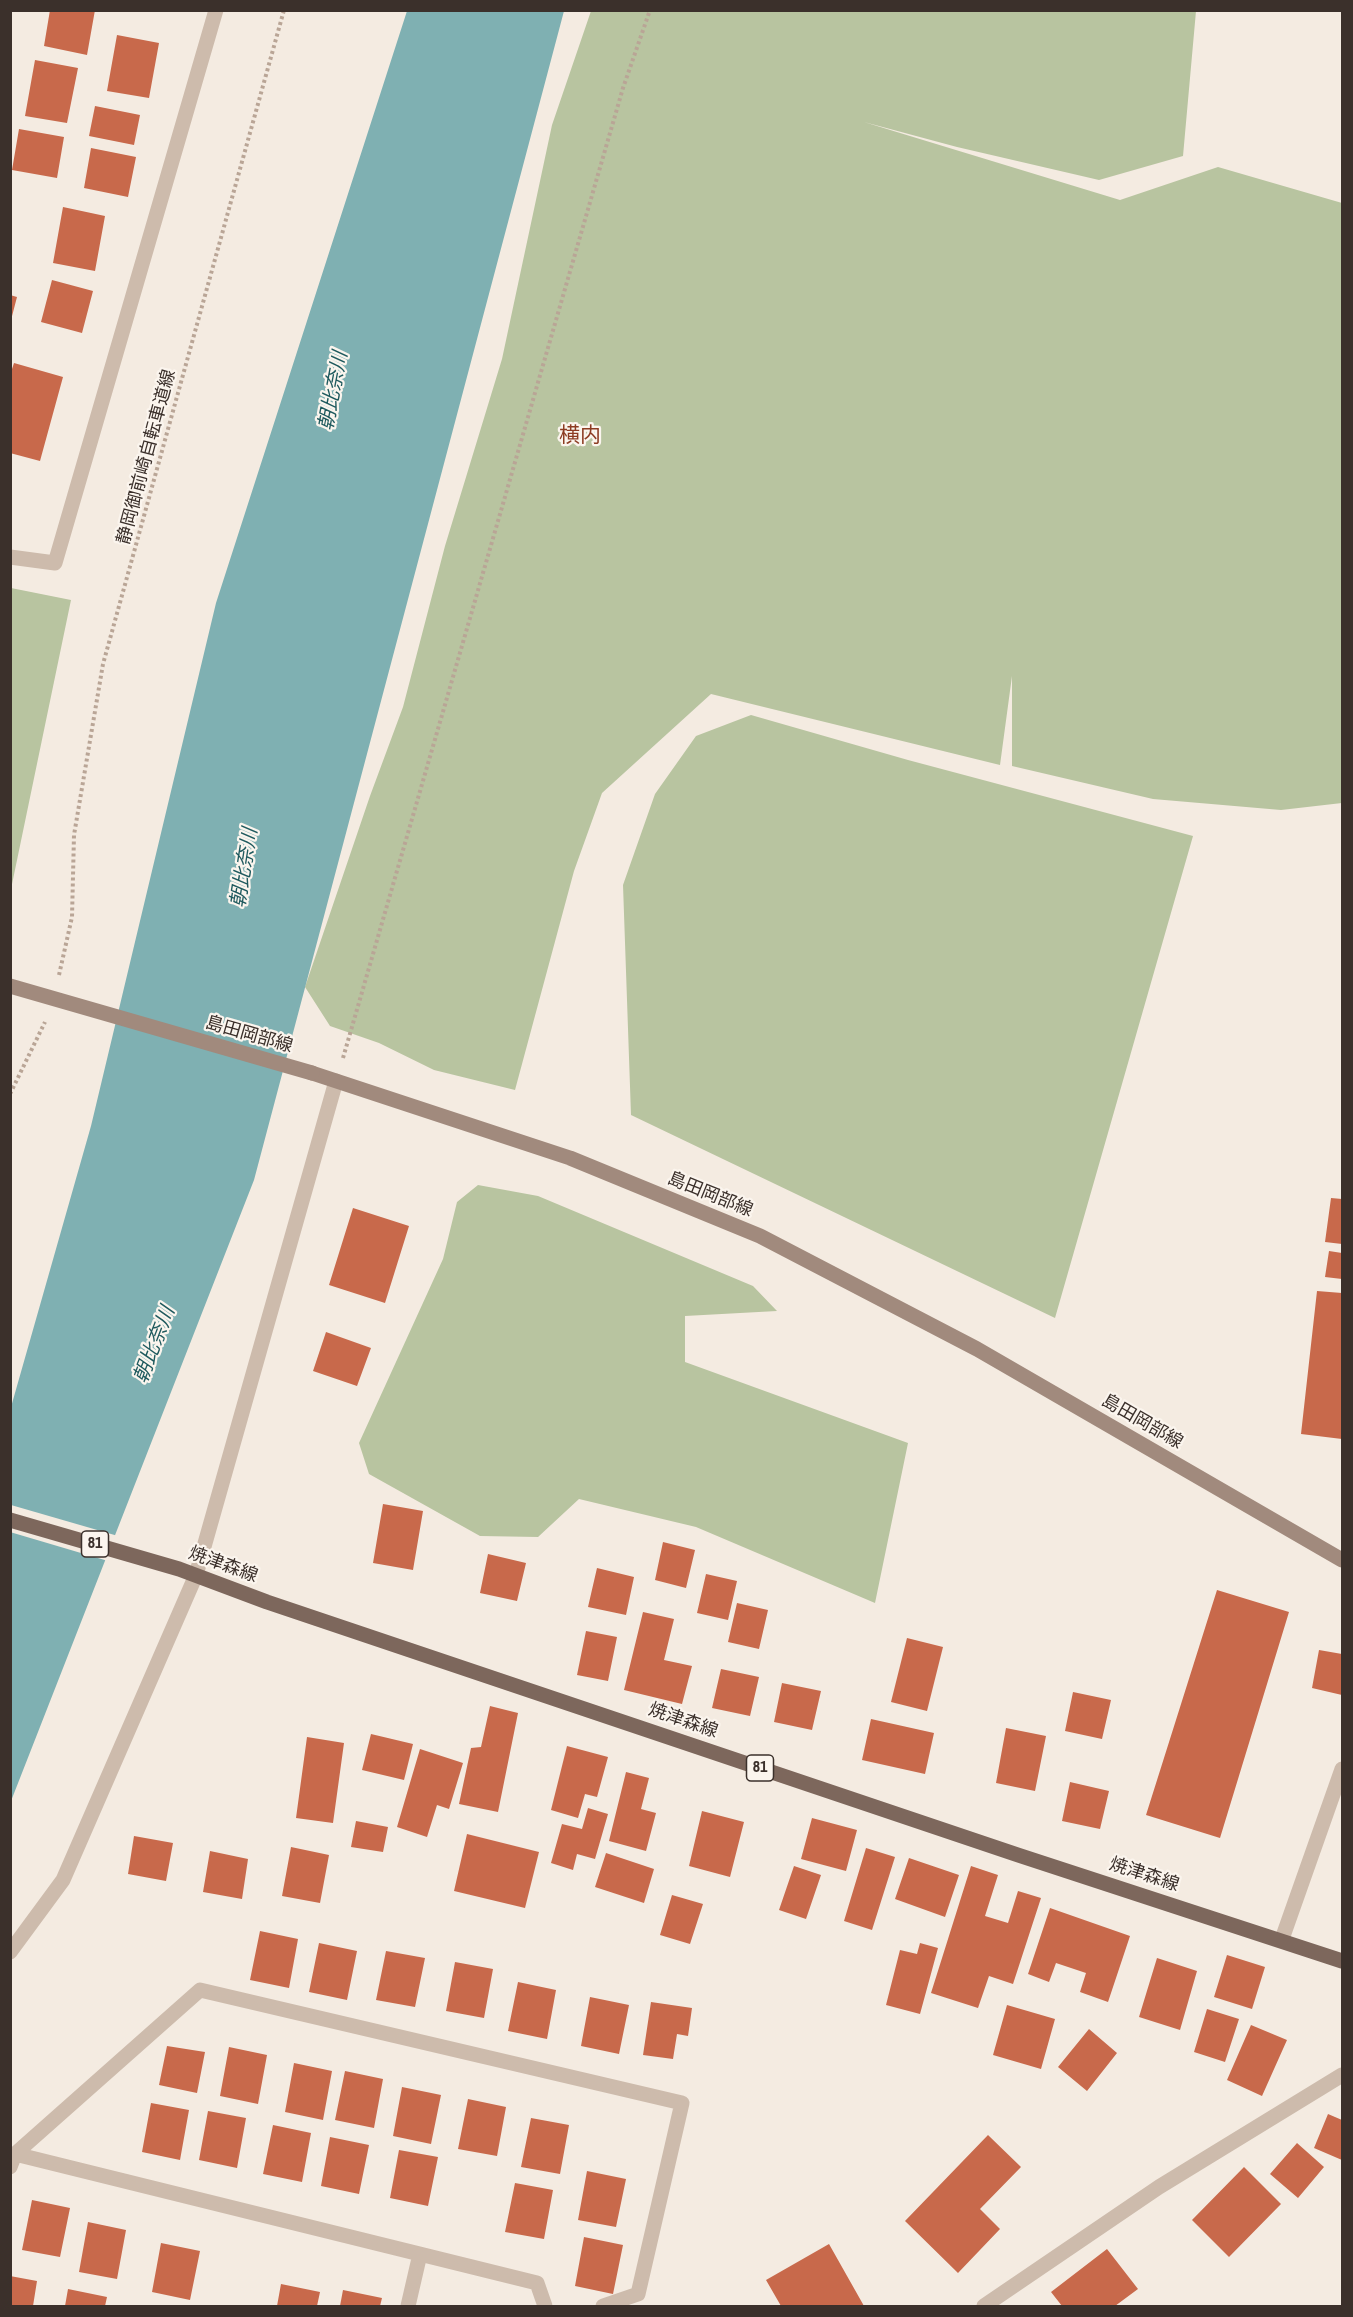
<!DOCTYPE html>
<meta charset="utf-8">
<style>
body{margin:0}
#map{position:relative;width:1353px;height:2317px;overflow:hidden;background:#f4ebe1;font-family:"Archivo Narrow",sans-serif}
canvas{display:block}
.frame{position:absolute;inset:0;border:12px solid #3b302b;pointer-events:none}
</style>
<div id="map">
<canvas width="1353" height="2317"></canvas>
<div class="frame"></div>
</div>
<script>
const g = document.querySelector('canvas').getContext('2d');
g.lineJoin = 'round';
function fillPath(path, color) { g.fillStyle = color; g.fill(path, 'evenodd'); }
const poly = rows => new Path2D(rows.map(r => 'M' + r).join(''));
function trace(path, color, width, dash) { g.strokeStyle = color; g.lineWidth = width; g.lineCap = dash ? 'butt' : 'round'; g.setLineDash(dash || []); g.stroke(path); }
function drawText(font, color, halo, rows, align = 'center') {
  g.font = font + ' "Archivo Narrow","Noto Sans JP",sans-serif'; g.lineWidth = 4.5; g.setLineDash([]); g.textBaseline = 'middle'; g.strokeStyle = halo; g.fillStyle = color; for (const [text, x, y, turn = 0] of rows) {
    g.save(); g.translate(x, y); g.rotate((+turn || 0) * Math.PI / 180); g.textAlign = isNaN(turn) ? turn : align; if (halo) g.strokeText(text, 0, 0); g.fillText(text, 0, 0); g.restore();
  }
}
fillPath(poly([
 [591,11,1196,11,1183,156,1099,180,957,147,864,122,1120,200,1218,167,1342,203,1342,803,1281,810,1153,799,1012,766,1012,676,1000,765,711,694,602,793,574,871,515,1090,434,1070,379,1043,330,1026,305,987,370,796,403,707,445,546,502,359,552,125],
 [11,588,71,600,11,889,10,588],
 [751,715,908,760,1193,836,1055,1318,631,1115,623,885,655,794,696,736],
 [478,1185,538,1196,753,1286,777,1311,685,1316,685,1362,908,1443,875,1603,696,1527,579,1499,538,1537,480,1536,369,1474,359,1443,443,1259,457,1202]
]), '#b8c4a0');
fillPath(poly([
 [407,11,564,11,254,1180,11,1801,11,1407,91,1126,216,603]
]), '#7fb0b2');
fillPath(poly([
 [11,1505,118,1536,108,1561,10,1532]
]), '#f4ebe1');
fillPath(poly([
 [50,10,95,10,87,55,44,46],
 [117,35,159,43,149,98,107,91],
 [35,60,78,68,67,123,25,116],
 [95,106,140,115,134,145,89,136],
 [19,129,64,137,57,178,12,170],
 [91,148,136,157,128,197,84,188],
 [63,207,105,216,95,271,53,263],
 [52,280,93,291,82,333,41,322],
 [10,295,17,297,11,320,10,320],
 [14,363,63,377,40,461,10,453,10,375],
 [1331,1198,1342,1199,1342,1244,1325,1242],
 [353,1208,409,1226,385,1303,329,1285],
 [1329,1251,1342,1253,1342,1279,1325,1277],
 [1317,1291,1342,1293,1342,1439,1301,1434],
 [326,1332,371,1348,357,1386,313,1371],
 [383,1504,423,1511,413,1570,373,1563],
 [663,1542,695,1550,686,1588,655,1580],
 [488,1554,526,1563,517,1601,480,1593],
 [597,1568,634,1577,626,1615,588,1607],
 [706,1574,737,1581,728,1620,697,1613],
 [1217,1590,1289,1612,1220,1838,1146,1815],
 [737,1603,768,1610,759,1649,728,1642],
 [643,1612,674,1619,664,1660,692,1666,682,1704,624,1690],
 [586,1631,617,1637,608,1681,577,1675],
 [907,1638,943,1647,927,1711,891,1702],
 [1319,1650,1342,1654,1342,1695,1312,1688],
 [721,1669,759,1677,750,1716,712,1708],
 [782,1683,821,1691,812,1730,774,1722],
 [1073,1692,1111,1700,1102,1739,1065,1731],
 [490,1706,518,1713,498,1812,459,1804,471,1748,481,1747],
 [871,1719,934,1733,925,1774,862,1760],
 [1006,1728,1046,1736,1035,1791,996,1783],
 [371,1734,413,1744,404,1780,362,1770],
 [307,1737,344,1743,333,1823,296,1818],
 [567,1746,608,1757,597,1797,585,1794,578,1818,551,1810],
 [420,1749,463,1763,449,1809,437,1805,427,1837,397,1827],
 [626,1772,649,1778,641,1809,656,1813,646,1851,609,1841],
 [1070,1782,1109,1791,1100,1829,1062,1821],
 [588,1808,608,1814,595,1859,577,1854,573,1870,551,1863,562,1824,582,1829],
 [702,1811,744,1822,730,1877,689,1866],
 [812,1818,857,1830,846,1871,801,1859],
 [356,1821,388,1827,383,1852,351,1847],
 [467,1834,539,1852,525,1908,454,1891],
 [134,1836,173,1843,166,1881,128,1874],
 [291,1847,329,1855,320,1903,282,1896],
 [866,1848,895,1857,872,1930,844,1921],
 [210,1851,248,1859,242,1899,203,1892],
 [606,1853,654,1869,644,1903,595,1887],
 [909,1858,959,1875,945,1917,895,1899],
 [794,1866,821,1875,806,1919,779,1910],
 [971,1866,998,1875,985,1916,1008,1923,1018,1891,1041,1898,1013,1984,989,1976,978,2008,931,1993],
 [672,1895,703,1904,690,1944,660,1935],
 [1050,1908,1130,1936,1108,2002,1080,1992,1086,1973,1056,1963,1049,1982,1028,1974],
 [260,1931,298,1939,289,1988,250,1980],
 [319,1943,357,1951,347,2000,309,1992],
 [920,1943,938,1948,920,2014,886,2005,900,1950,917,1954],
 [386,1951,425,1958,415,2007,376,2000],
 [1227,1955,1265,1967,1252,2009,1214,1997],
 [1157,1958,1197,1971,1180,2030,1139,2017],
 [455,1962,493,1969,484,2018,446,2011],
 [518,1982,556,1990,547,2039,508,2031],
 [590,1997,629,2005,619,2054,581,2046],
 [651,2002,692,2008,688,2036,677,2034,673,2059,643,2055],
 [1007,2005,1055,2019,1041,2069,993,2055],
 [1207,2009,1239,2019,1225,2062,1194,2052],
 [1251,2025,1287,2040,1262,2096,1227,2080],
 [1089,2029,1117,2053,1087,2091,1058,2067],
 [167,2046,205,2052,197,2093,159,2085],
 [229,2047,267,2055,258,2104,220,2096],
 [294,2063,332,2071,323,2120,285,2112],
 [345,2071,383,2079,374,2128,335,2120],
 [402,2087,441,2095,431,2144,393,2136],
 [468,2099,506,2107,497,2156,458,2149],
 [151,2103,189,2110,180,2160,142,2152],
 [208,2111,246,2118,237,2168,199,2160],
 [1328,2114,1342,2120,1342,2160,1314,2148],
 [531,2118,569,2125,560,2174,521,2167],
 [273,2125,311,2133,302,2182,263,2174],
 [988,2135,1021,2167,980,2209,1000,2229,958,2273,905,2221],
 [330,2137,369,2145,359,2194,321,2186],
 [1297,2143,1324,2167,1298,2198,1270,2174],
 [399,2150,438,2157,428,2206,390,2198],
 [1244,2167,1281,2204,1229,2257,1192,2220],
 [587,2171,626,2179,616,2227,578,2220],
 [515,2183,553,2190,544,2239,505,2232],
 [32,2200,70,2208,60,2257,22,2250],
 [88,2222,126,2230,117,2279,79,2272],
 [584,2237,623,2245,613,2294,575,2286],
 [161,2243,200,2251,190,2300,152,2292],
 [829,2244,864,2306,781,2306,766,2280],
 [1107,2249,1138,2289,1115,2306,1062,2306,1051,2292],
 [10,2276,37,2281,33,2306,10,2306],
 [281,2284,320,2292,317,2306,277,2306],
 [68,2289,107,2297,105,2306,65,2306],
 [343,2290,382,2298,380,2306,340,2306]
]), '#c8694b');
trace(poly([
 [59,975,72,917,74,835,103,664,284,10],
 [343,1058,623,88,650,10],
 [10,1094,45,1022]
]), '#b9a596', 4, [3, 3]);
trace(poly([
 [10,1952,63,1880,196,1575,336,1081]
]), '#cdbbac', 15);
trace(poly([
 [10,557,55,563,216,10],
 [1282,1939,1342,1769],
 [15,2154,537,2283,545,2306],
 [10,2167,15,2154,200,1990,682,2103,638,2294,603,2306],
 [408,2306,420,2254],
 [984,2306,1159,2187,1342,2075]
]), '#cdbbac', 15);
trace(poly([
 [312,1073,570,1158,760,1236,977,1349,1342,1560]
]), '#a18a7d', 15);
trace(poly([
 [10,1520,179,1569,267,1602,1018,1855,1342,1961]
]), '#7d675c', 15);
trace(poly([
 [10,986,312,1073]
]), '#a18a7d', 15);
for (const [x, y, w] of [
 [95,1544,27],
 [760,1768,27]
]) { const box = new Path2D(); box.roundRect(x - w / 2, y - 13, w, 26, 4.5); g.fillStyle = '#fbf5ee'; g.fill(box); trace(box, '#3b302b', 1.5); }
drawText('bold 16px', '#3b302b', null, [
 ["81",95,1544],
 ["81",760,1768]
]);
drawText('18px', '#3b302b', '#fbf5ee', [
 ["静岡御前崎自転車道線",147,457,-75],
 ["島田岡部線",249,1035,16],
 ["島田岡部線",710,1195,22],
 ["島田岡部線",1142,1422,30],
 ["焼津森線",223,1565,20],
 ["焼津森線",683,1721,19],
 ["焼津森線",1144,1875,18]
]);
drawText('italic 20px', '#1f5a5e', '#fbf5ee', [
 ["朝比奈川",334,391,-79],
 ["朝比奈川",245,868,-81],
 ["朝比奈川",155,1345,-69]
]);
drawText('21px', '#8c3b22', '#fbf5ee', [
 ["横内",580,436]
]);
</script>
